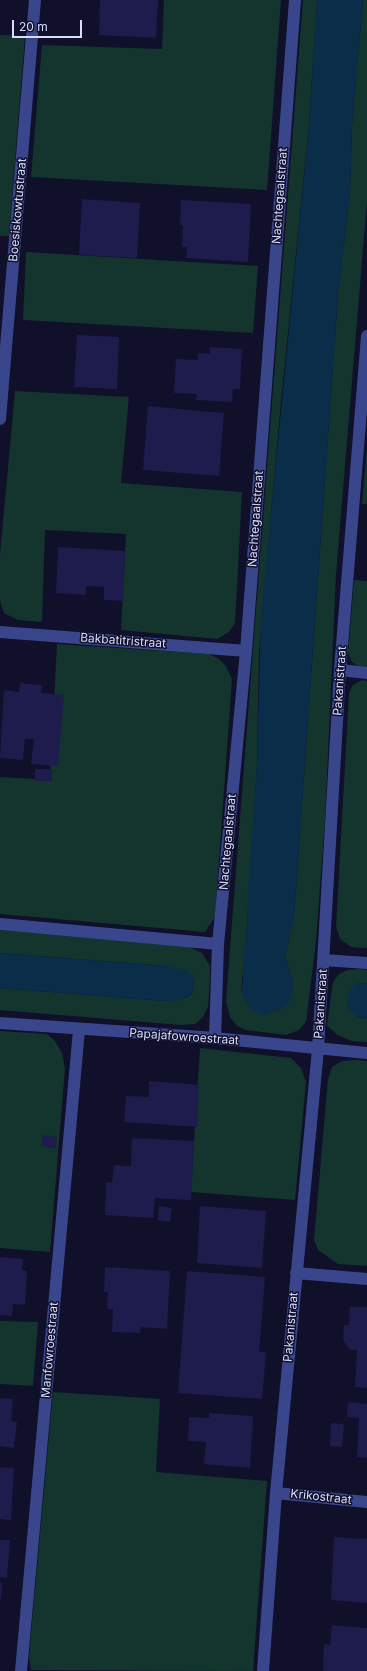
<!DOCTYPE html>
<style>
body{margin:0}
#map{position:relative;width:367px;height:1671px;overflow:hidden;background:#10102b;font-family:Inter,sans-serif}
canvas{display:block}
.scale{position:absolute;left:12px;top:20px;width:70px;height:18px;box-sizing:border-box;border:2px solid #dadcff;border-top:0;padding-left:5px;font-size:12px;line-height:14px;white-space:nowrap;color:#dadcff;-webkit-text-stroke:3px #10102b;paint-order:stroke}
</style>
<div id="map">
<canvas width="367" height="1671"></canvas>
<div class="scale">20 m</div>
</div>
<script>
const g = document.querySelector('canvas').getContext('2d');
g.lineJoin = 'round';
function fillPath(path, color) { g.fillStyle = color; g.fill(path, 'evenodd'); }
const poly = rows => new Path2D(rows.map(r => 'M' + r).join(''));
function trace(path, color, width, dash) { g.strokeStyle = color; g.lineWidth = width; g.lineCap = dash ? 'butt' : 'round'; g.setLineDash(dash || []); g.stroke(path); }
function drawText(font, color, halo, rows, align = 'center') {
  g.font = font + ' Inter,sans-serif'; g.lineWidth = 3; g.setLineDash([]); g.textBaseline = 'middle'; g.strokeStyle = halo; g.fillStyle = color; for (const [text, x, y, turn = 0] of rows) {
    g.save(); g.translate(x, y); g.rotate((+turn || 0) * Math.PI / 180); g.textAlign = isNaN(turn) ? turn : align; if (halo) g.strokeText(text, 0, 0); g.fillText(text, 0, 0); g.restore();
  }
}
fillPath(poly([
 [164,0,281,0,267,190,31,177,42,45,162,49],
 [303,0,317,0,309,125,281,401,259,650,257,766,247,928,241,992,293,983,285,956,294,917,338,294,350,193,352,124,363,0,367,0,367,201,336,574,325,820,316,941,306,1022,299,1030,286,1035,246,1030,237,1026,230,1017,226,1001],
 [0,35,25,36,9,236,0,236],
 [26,252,258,266,253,333,23,320],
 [15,391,129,397,121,483,242,492,235,623,229,632,217,639,121,630,126,534,45,530,42,622,18,620,4,613,0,600,0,555],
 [367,446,367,504,362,504],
 [354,580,367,581,367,668,361,668,352,662,348,653],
 [57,644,209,654,219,659,226,666,232,679,215,917,205,932,0,914,0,777,50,780],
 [362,680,367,681,367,948,351,947,340,939,336,927,349,693,353,685],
 [0,930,190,947,202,953,210,966,210,978,208,1007,203,1017,195,1024,181,1025,0,1010,0,988,166,1001,187,997,192,994,194,979,166,966,0,953],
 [359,969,367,970,367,983,355,984,356,1016,367,1019,367,1042,352,1041,337,1035,327,1025,333,982,339,974,347,970],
 [0,1031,47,1034,55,1041,62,1053,65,1068,50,1252,0,1248],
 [200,1048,291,1058,301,1068,306,1082,295,1200,191,1192],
 [357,1060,367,1061,367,1266,338,1264,318,1250,314,1240,328,1079,332,1067,342,1061],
 [0,1321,38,1322,33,1386,0,1384],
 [53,1392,160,1399,156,1472,267,1481,253,1671,31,1670,29,1656]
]), '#13352e');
fillPath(poly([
 [317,0,363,0,352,124,350,193,338,294,294,917,285,956,293,983,292,999,283,1008,264,1015,249,1008,241,992,243,980,243,965,247,928,248,892,257,766,261,615,309,125],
 [0,953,166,966,185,970,191,974,194,979,192,994,179,1000,166,1001,0,988],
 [367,983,367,1019,356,1016,347,1007,348,994,355,984]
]), '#0a2d4a');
fillPath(poly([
 [100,0,158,0,156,38,99,35],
 [82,199,140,203,137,258,79,255],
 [181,200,251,204,248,262,186,258,187,247,182,247,183,225,180,225],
 [77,335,119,337,117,389,74,387],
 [210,347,242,349,240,389,233,389,232,402,196,400,197,394,174,393,176,359,198,360,198,353,210,354],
 [148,406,224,413,219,476,143,470],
 [58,547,125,551,123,601,104,600,104,587,86,586,86,595,56,593],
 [20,683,42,685,41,693,64,695,58,766,31,764,34,739,25,739,23,760,0,758,4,690,19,692],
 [35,769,52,769,52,781,35,781],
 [149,1081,199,1085,197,1127,124,1122,126,1096,149,1097],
 [43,1135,57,1137,55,1149,41,1146],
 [132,1138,194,1141,191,1200,155,1198,153,1218,105,1215,106,1182,112,1183,114,1165,131,1166],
 [159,1206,172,1208,170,1222,158,1220],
 [200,1206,266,1211,262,1268,197,1263],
 [0,1257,23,1259,22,1270,27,1271,25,1305,13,1304,12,1316,0,1315],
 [105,1267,170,1271,167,1329,141,1327,140,1333,112,1332,113,1309,107,1309,108,1292,104,1292],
 [187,1271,265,1277,259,1352,266,1352,262,1399,178,1393],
 [350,1307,367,1307,367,1388,355,1387,357,1350,350,1350,343,1340,344,1325,349,1325],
 [0,1398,13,1399,11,1421,17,1422,14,1448,0,1446],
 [348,1402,367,1404,367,1458,357,1457,359,1418,347,1417],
 [209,1413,253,1416,250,1468,204,1464,206,1442,188,1441,189,1417,209,1418],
 [331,1423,344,1424,342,1447,330,1446],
 [0,1467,14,1468,11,1520,0,1519],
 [334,1537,367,1539,367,1603,331,1600],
 [0,1540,10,1540,7,1578,0,1577],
 [0,1582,2,1582,1,1599,0,1599],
 [332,1625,367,1628,367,1671,323,1671,324,1644,330,1645]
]), '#1d1c4c');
trace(poly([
 [0,419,35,0],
 [0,632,246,651],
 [340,670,367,673],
 [0,924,218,944],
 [324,960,367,963],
 [0,1023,215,1038,367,1053],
 [215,1038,218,944,246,651,295,0],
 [296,1273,367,1279],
 [276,1493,367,1502],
 [21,1671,79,1030],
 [263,1671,276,1493,318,1049,340,670,367,336]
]), '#3a468b', 12);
drawText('12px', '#dadcff', '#10102b', [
 ["Nachtegaalstraat",280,196,-86],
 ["Boesiskowtustraat",18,210,-85],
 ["Nachtegaalstraat",256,519,-86],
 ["Bakbatitristraat",123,641,4],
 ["Pakanistraat",340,681,-86],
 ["Nachtegaalstraat",228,842,-85],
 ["Pakanistraat",321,1004,-86],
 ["Papajafowroestraat",184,1037,4],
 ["Pakanistraat",291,1327,-85],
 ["Manfowroestraat",50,1350,-85],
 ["Krikostraat",321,1497,6]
]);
</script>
